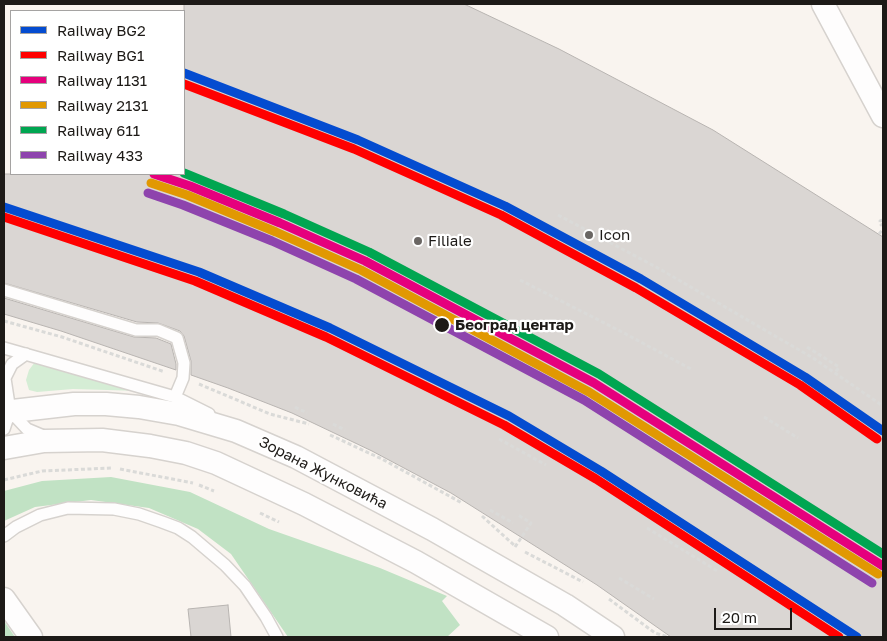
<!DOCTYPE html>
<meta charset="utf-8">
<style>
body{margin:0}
#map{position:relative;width:887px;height:641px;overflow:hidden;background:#f9f4ef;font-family:"Golos Text",sans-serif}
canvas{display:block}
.frame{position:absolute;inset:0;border:5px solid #1d1a17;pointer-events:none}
.legend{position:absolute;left:10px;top:10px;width:175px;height:165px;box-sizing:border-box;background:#fff;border:1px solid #a5a3a2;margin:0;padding:6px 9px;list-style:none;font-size:15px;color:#1d1a17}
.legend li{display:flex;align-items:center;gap:10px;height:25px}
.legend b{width:25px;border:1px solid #a5a3a2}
.scale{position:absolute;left:714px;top:608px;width:78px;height:22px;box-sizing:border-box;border:2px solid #1d1a17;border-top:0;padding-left:6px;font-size:15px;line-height:18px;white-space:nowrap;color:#1d1a17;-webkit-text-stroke:4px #fff;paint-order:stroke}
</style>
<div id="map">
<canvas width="887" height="641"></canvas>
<div class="frame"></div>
<ul class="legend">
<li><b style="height:6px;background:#044cd0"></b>Railway BG2</li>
<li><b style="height:6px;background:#f00"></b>Railway BG1</li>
<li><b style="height:6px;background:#e5007d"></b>Railway 1131</li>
<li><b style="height:6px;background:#e19802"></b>Railway 2131</li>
<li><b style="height:6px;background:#00a651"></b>Railway 611</li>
<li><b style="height:6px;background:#8e44ad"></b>Railway 433</li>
</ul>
<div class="scale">20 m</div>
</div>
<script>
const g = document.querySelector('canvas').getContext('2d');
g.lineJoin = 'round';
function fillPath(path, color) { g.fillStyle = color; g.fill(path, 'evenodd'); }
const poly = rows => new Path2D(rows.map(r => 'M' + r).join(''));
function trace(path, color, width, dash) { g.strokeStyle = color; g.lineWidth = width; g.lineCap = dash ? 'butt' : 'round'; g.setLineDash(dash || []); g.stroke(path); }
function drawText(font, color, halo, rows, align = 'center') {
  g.font = font + ' "Golos Text",sans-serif'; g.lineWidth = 4.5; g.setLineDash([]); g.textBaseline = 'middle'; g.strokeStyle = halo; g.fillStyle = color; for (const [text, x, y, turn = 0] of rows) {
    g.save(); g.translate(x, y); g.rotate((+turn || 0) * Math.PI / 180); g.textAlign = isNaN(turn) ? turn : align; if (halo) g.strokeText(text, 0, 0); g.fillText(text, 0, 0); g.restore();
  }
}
fillPath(poly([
 [35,362,141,391,73,389,37,392,29,390,26,380,29,370]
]), '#d5edd5');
fillPath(poly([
 [111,477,190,492,269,529,380,568,447,596,442,601,460,625,447,637,288,637,231,554,198,529,149,508,91,500,35,507,4,521,4,491,42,481],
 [4,621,15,637,4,637]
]), '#c1e2c4');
const building = poly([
 [184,4,464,4,559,49,713,130,883,237,883,637,671,637,597,585,451,493,372,451,292,413,228,388,191,375,191,361,184,336,180,331,158,323,137,322,4,283,4,174,184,174,184,4],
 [4,298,134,337,156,338,171,344,176,364,176,370,61,331,4,314,4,298],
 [228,605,231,637,191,637,188,609,228,605]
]);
fillPath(building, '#dad6d3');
trace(building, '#b8b4b1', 1);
const service = poly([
 [4,290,136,330,158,330,177,338,184,363,183,378,175,397],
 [4,348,175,397,209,414],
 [4,372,10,411,4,429],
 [5,378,12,364,26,354],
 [10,411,27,429,46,437],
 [4,536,16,527,40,515,68,508,114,509,139,514,162,522,178,528,192,537,225,565,245,586,266,617,277,637]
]);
const minor = poly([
 [823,4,883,116],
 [4,412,74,404,106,404,139,407,179,414,236,431,296,457,432,529,565,605,613,637],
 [4,448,44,441,102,440,150,446,186,453,216,463,304,504,416,562,547,637],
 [4,599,31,637]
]);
trace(service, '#d6d2ce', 14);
trace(minor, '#d6d2ce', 25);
trace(poly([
 [558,215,658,268,813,358,883,406],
 [883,220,880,221,881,225,883,224],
 [879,234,883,229],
 [520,280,622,332,691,369],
 [4,321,62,337,165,372],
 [807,347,839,367,835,373],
 [483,349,582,402],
 [199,384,270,414,309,424],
 [295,407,307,413],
 [764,417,798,438],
 [333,424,345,430],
 [330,435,382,459,462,503],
 [499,439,546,465],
 [120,469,193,483],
 [4,480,42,471,112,468],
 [199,485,214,491],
 [719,491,789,532],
 [490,510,513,523],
 [260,513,279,522],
 [482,516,515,546],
 [647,528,719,572],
 [515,547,531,523,518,515],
 [525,552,583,582],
 [619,578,654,599],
 [609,599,655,633,668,637]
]), '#dadad8', 3, [4, 2.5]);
trace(service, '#fefdfd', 11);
trace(minor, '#fefdfd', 22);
trace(poly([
 [184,73,358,140,505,206,641,279,805,377,883,431],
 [4,207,199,272,330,328,509,416,601,471,857,637]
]), '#044cd0', 9);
trace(poly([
 [184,84,354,149,501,215,636,288,800,385,877,439],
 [4,217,195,281,326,337,504,425,596,479,839,637]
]), '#f00', 9);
trace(poly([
 [154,174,190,186,280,223,365,261,594,383,883,566]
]), '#e5007d', 9);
trace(poly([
 [151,183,187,195,276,232,361,270,589,392,878,574]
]), '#e19802', 9);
trace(poly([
 [184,173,284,214,369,252,599,374,883,554]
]), '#00a651', 9);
trace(poly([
 [148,193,183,205,272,241,356,279,584,400,872,583]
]), '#8e44ad', 9);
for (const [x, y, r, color] of [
 [589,235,5,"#6a6663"],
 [418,241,5,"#6a6663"],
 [442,325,8,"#1d1a17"]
]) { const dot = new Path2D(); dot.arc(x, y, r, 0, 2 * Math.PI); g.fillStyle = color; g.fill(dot); trace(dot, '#fff', 2); }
drawText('15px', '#1d1a17', '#fff', [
 ["Icon",599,235],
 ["Filiale",428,241]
], 'left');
drawText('bold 15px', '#1d1a17', '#fff', [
 ["Београд центар",455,325]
], 'left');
drawText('15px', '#1d1a17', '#fff', [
 ["Зорана Жунковића",323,473,27]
]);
</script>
